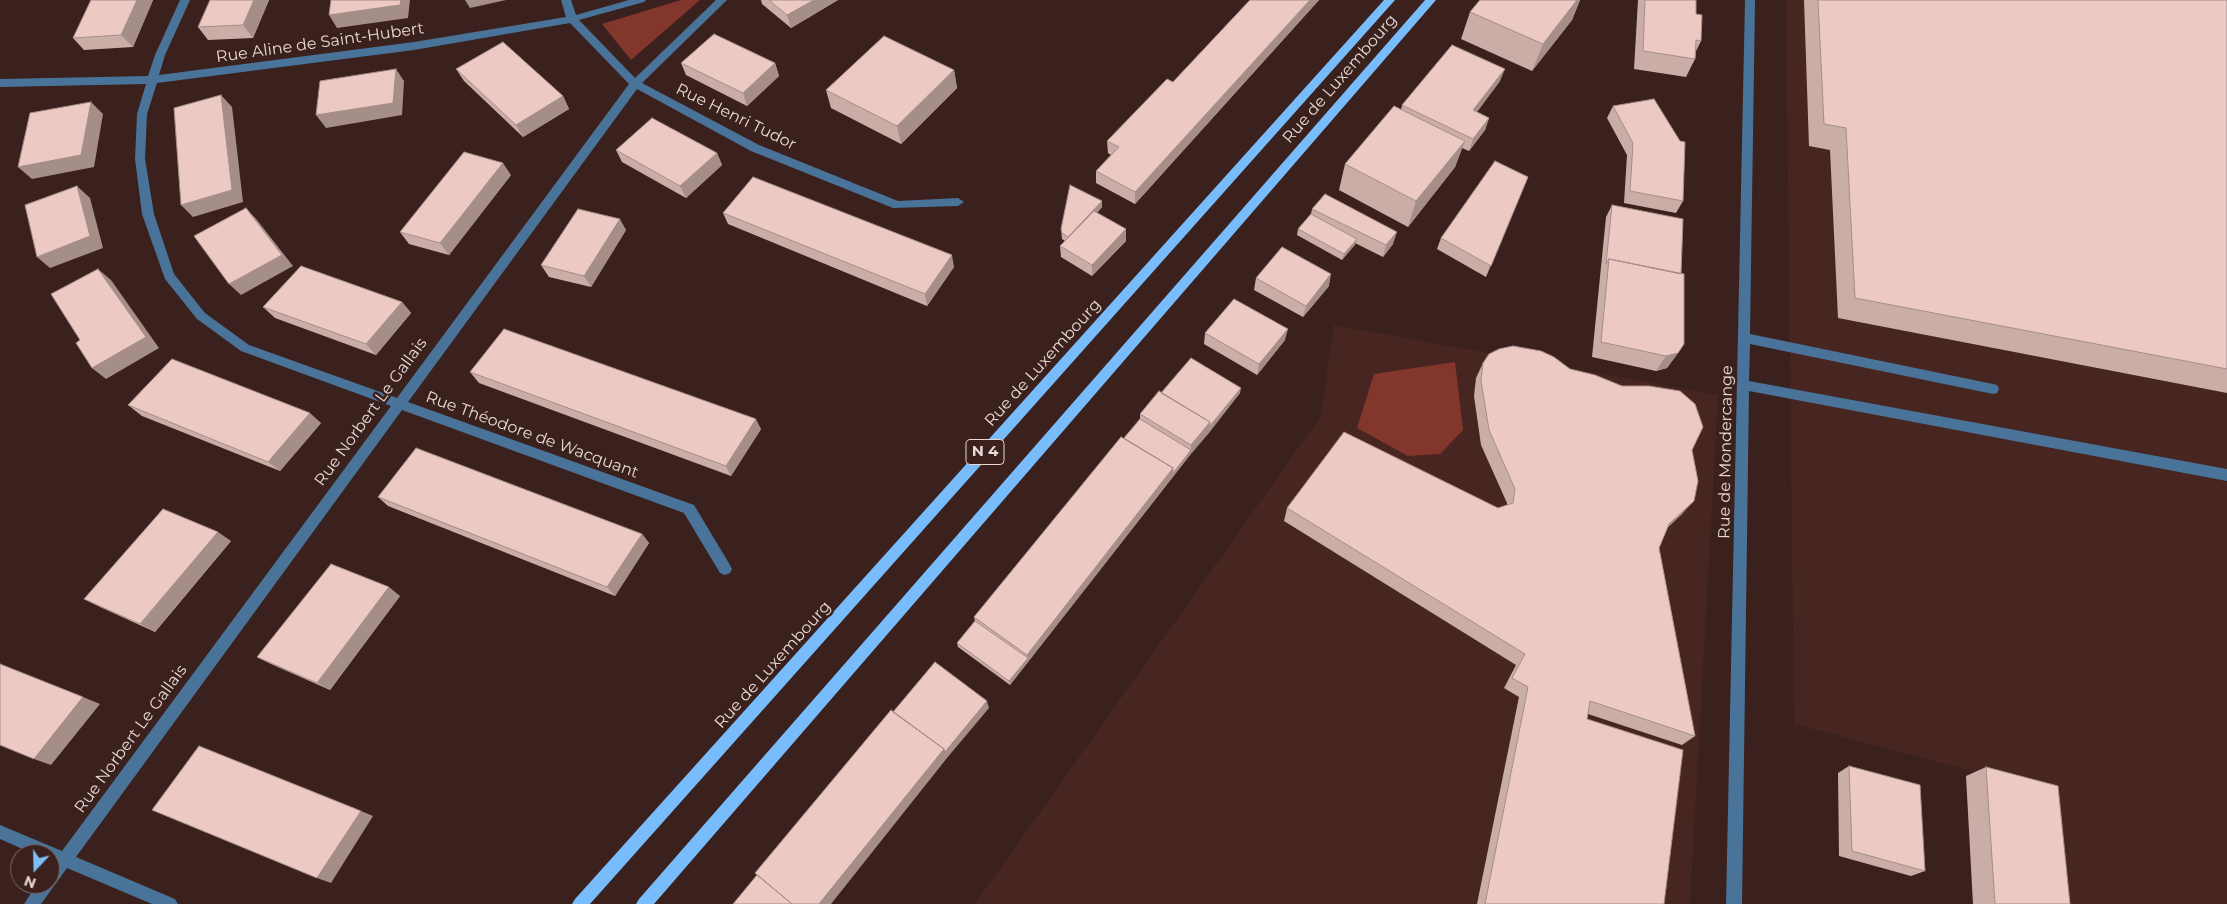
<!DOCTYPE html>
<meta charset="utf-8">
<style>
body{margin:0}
#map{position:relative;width:2227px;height:904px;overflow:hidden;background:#3a211d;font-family:Montserrat,sans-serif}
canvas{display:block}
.north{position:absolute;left:10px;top:844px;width:50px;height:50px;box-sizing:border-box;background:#3a211d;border:1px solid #806a66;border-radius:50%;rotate:201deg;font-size:14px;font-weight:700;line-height:20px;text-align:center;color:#e9d8d4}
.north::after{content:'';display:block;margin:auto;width:18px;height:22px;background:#7ebdf9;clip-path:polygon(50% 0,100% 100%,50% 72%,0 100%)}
</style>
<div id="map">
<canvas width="2227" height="904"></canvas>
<div class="north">N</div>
</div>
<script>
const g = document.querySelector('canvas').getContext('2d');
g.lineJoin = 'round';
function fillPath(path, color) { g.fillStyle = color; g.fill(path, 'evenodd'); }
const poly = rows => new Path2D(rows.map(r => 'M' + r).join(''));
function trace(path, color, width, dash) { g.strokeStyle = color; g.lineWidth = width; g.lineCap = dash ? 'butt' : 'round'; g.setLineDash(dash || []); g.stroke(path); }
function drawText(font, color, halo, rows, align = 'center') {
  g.font = font + ' Montserrat,sans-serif'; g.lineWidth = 5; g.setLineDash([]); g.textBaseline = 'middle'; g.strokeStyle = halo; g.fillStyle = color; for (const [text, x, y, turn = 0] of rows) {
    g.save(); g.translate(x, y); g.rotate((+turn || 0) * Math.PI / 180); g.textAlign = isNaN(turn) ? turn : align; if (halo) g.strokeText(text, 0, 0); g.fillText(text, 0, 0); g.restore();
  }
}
fillPath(poly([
 [1786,0,2227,0,2227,904,2055,904,2043,790,1794,724],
 [1334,325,1718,395,1690,904,975,904,1321,416]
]), '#472621');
fillPath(poly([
 [681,0,700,0,631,60,602,24],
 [1455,362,1463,430,1440,454,1408,456,1357,428,1374,374]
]), '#83362b');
fillPath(poly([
 [180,0,190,0,165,55,159,75,414,42,566,17,561,0,571,0,576,15,629,0,646,0,644,2,579,20,635,78,716,0,727,0,642,83,759,145,898,201,958,198,964,202,958,206,893,208,751,151,637,89,408,402,694,505,730,565,732,569,730,573,725,575,720,573,684,513,402,410,76,857,175,899,178,904,152,904,67,868,41,904,24,904,37,884,50,884,50,866,53,862,50,861,50,854,34,854,0,839,0,825,62,851,391,406,241,351,197,319,165,279,142,214,135,159,137,114,146,84,0,87,0,79,148,76,155,55,180,0],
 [570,23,629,84,397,398,249,345,205,313,174,274,154,214,145,159,147,114,157,83,414,50,570,23],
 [1745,0,1755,0,1750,334,1993,384,1997,385,1999,389,1997,393,1993,394,1750,344,1749,381,2227,469,2227,481,1749,391,1742,904,1726,904,1745,0]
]), '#4a7399');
fillPath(poly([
 [1384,0,1395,0,590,904,572,904,575,899,1384,0],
 [1425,0,1436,0,654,904,636,904,639,899,1425,0]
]), '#78bcfc');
fillPath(poly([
 [91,0,153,0,133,47,84,50,73,38],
 [269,0,253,38,208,40,198,27],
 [761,0,838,0,791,28,762,4],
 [1250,0,1319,0,1135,204,1096,183,1096,171,1111,155,1108,153,1107,141,1173,82],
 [1480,0,1580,0,1572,20,1532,71,1461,39,1470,12],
 [1638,0,1696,0,1696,14,1701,41,1696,51,1695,59,1686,77,1634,69],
 [1804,0,2227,0,2227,393,1838,318,1830,150,1809,146],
 [681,63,775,63,779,76,747,106,686,75],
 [456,69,563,96,569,109,523,137,464,81],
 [954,70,957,88,901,144,831,108,826,90],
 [1500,81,1477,112,1489,118,1485,130,1469,151,1462,148,1455,167,1408,227,1339,190,1345,164,1401,110,1402,105],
 [1613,106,1683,201,1676,213,1624,203,1627,155,1607,118],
 [616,150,717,153,722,165,686,198,622,162],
 [511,175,449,255,409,244,400,232],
 [1528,177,1486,277,1437,249,1441,238],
 [1102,201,1102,207,1097,213,1126,241,1092,276,1061,257,1060,246,1065,241,1062,239,1061,229],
 [1612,205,1678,353,1667,368,1656,371,1592,357,1606,217],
 [1312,209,1393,244,1383,257,1355,243,1342,260,1297,235,1298,229,1311,214],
 [723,213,954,267,927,306,728,224],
 [626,230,591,287,549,277,541,265],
 [1256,278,1329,286,1303,317,1254,290],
 [402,302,411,313,376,355,275,318,263,307],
 [1205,333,1285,340,1257,375,1204,344],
 [1483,363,1570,369,1692,450,1682,514,1668,527,1659,548,1695,736,1682,745,1588,714,1587,719,1664,904,1477,904,1519,697,1504,688,1516,665,1284,521,1287,508,1498,508,1507,505,1507,503,1481,445,1474,396,1476,378],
 [470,372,761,429,731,476,479,383],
 [1161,393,1240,393,1190,455,1010,685,958,647,957,643,975,621,974,617,1140,419,1140,414],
 [128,405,321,423,280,471,142,416],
 [378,497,642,534,649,543,615,596,388,506],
 [231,541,155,632,100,607,84,599],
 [400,596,330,690,271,664,257,657],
 [1849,766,1925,871,1911,876,1839,856,1838,773],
 [1986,767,2070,904,1973,904,1966,776]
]), '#cbada8');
fillPath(poly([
 [137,0,153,0,133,47,121,35],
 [254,0,269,0,253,38,243,25],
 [401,0,410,0,408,18,337,28,329,15],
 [465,0,506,0,470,8],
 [814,0,838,0,791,28,787,15],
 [1310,0,1319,0,1135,204,1135,192],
 [1577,0,1580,0,1572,20,1532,71,1543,44],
 [775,63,779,76,747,106,743,93],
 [396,69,404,81,402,115,326,128,316,115],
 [1505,69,1500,81,1469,122,1473,110],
 [954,70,957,88,901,144,897,126],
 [221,95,232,107,243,202,193,217,181,205],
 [563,96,569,109,523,137,516,125],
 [91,102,103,114,94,167,32,179,18,167],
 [1489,118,1485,130,1469,151,1473,139],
 [1465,141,1455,167,1408,227,1416,201],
 [717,153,722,165,686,198,680,186],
 [503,163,511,175,449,255,440,243],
 [77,186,90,198,103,248,50,268,37,257],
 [1102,201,1102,207,1068,243,1068,237],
 [246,208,257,220,293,266,241,295,229,284],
 [620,219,626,230,591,287,584,276],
 [1126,229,1126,241,1092,276,1092,265],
 [1397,232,1393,244,1383,257,1386,245],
 [1357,239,1355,245,1342,260,1344,254],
 [952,255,954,267,927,306,925,294],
 [98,269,111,280,159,348,106,379,92,368],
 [1331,274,1329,286,1303,317,1306,306],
 [402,302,411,313,376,355,366,344],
 [1288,329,1285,340,1257,375,1259,364],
 [1678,353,1667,368,1656,371,1666,356],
 [1241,388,1240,393,1209,433,1209,427],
 [310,413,321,423,280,471,268,462],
 [756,419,761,429,731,476,726,466],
 [1210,422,1209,433,1190,455,1028,662,1027,655,1173,468,1191,450,1191,445],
 [1694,501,1682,514,1658,537,1669,524],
 [218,532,231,541,155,632,140,624],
 [642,534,649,543,615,596,607,587],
 [389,587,400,596,330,690,317,683],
 [1028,658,1028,662,1010,685,1009,681],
 [83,697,100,704,51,765,34,759],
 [987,701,989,708,947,758,945,752],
 [944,749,947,758,831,904,819,904],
 [361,811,373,816,331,883,317,878]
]), '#a58d88');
const building = poly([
 [91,0,137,0,121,35,73,38,91,0],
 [210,0,254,0,243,25,198,27,210,0],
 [331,0,401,0,400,5,329,15,331,0],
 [769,0,814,0,787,15,769,0],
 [1250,0,1310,0,1135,192,1096,171,1119,147,1107,141,1167,79,1173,82,1250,0],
 [1480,0,1577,0,1543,44,1470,12,1480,0],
 [1645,0,1696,0,1696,14,1702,15,1701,41,1696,40,1695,59,1643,51,1645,0],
 [1818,0,2227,0,2227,369,1855,298,1846,128,1824,124,1818,0],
 [714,34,775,63,743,93,681,63,714,34],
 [884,36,954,70,897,126,826,90,884,36],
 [503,42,563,96,516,125,456,69,503,42],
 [1452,45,1505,69,1473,110,1489,118,1473,139,1402,105,1452,45],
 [396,69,393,103,316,115,320,81,396,69],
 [221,95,232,190,181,205,174,108,221,95],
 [1654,99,1680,141,1685,142,1683,201,1630,191,1633,143,1613,106,1654,99],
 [91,102,81,155,18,167,30,113,91,102],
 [1394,106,1465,141,1416,201,1345,164,1394,106],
 [652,118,717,153,680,186,616,150,652,118],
 [464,152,503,163,440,243,400,232,464,152],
 [1495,161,1528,177,1491,266,1441,238,1495,161],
 [753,177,952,255,925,294,723,213,753,177],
 [1070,185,1102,201,1068,237,1062,233,1061,229,1070,185],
 [77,186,90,236,37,257,25,205,77,186],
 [1325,194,1397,232,1386,245,1312,209,1325,194],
 [1612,205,1683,219,1681,274,1609,259,1606,264,1612,205],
 [246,208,282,255,229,284,194,236,246,208],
 [578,209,620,219,584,276,541,265,578,209],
 [1094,211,1126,229,1092,265,1060,246,1094,211],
 [1311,214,1357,239,1344,254,1298,229,1311,214],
 [1282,247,1331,274,1306,306,1256,278,1282,247],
 [1609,259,1684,274,1684,344,1678,353,1666,356,1601,342,1609,259],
 [301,266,402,302,366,344,263,307,301,266],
 [98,269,146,337,92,368,76,343,80,340,51,294,98,269],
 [1234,299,1288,329,1259,364,1205,333,1234,299],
 [504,329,756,419,726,466,470,372,504,329],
 [1513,346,1541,351,1554,357,1570,369,1595,375,1622,386,1649,386,1680,391,1695,404,1703,427,1692,450,1698,481,1694,501,1669,524,1659,548,1695,736,1590,701,1587,719,1683,750,1664,904,1485,904,1528,687,1512,678,1525,654,1287,508,1344,432,1498,508,1513,503,1515,489,1489,430,1481,381,1483,363,1489,354,1499,349,1513,346],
 [1191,358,1241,388,1209,427,1210,422,1161,393,1191,358],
 [172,359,310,413,268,462,128,405,172,359],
 [1159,391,1210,422,1191,445,1140,414,1159,391],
 [1140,419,1191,450,1173,473,1173,468,1124,438,1140,419],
 [1121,437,1173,468,1027,655,974,617,1121,437],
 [416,448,642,534,607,587,378,497,416,448],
 [163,509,218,532,140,624,84,599,163,509],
 [331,564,389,587,317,683,257,657,331,564],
 [975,621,1028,658,1009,681,957,643,975,621],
 [935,662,987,701,945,752,944,749,893,712,935,662],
 [0,664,83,697,34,759,0,745,0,664],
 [891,710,944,749,819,904,792,904,755,873,891,710],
 [199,746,361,811,317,878,152,810,199,746],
 [1849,766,1920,785,1925,871,1852,851,1849,766],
 [1986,767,2058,786,2070,904,1995,904,1986,767],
 [757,875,792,904,733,904,757,875]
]);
fillPath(building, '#ecc9c3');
trace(building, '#a58d88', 1);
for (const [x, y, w] of [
 [985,452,38]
]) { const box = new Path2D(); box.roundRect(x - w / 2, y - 12.5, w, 25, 4); g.fillStyle = '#3a211d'; g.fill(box); trace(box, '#e9d8d4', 1); }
drawText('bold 15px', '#e9d8d4', null, [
 ["N 4",985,452]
]);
drawText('16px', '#e9d8d4', '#3a211d', [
 ["Rue Aline de Saint-Hubert",320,43,-8],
 ["Rue de Luxembourg",1340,79,-49],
 ["Rue Henri Tudor",736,117,26],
 ["Rue de Luxembourg",1043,363,-48],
 ["Rue Norbert Le Gallais",371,412,-54],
 ["Rue Théodore de Wacquant",532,435,20],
 ["Rue de Mondercange",1726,452,-89],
 ["Rue de Luxembourg",773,665,-48],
 ["Rue Norbert Le Gallais",131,739,-54]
]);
</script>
